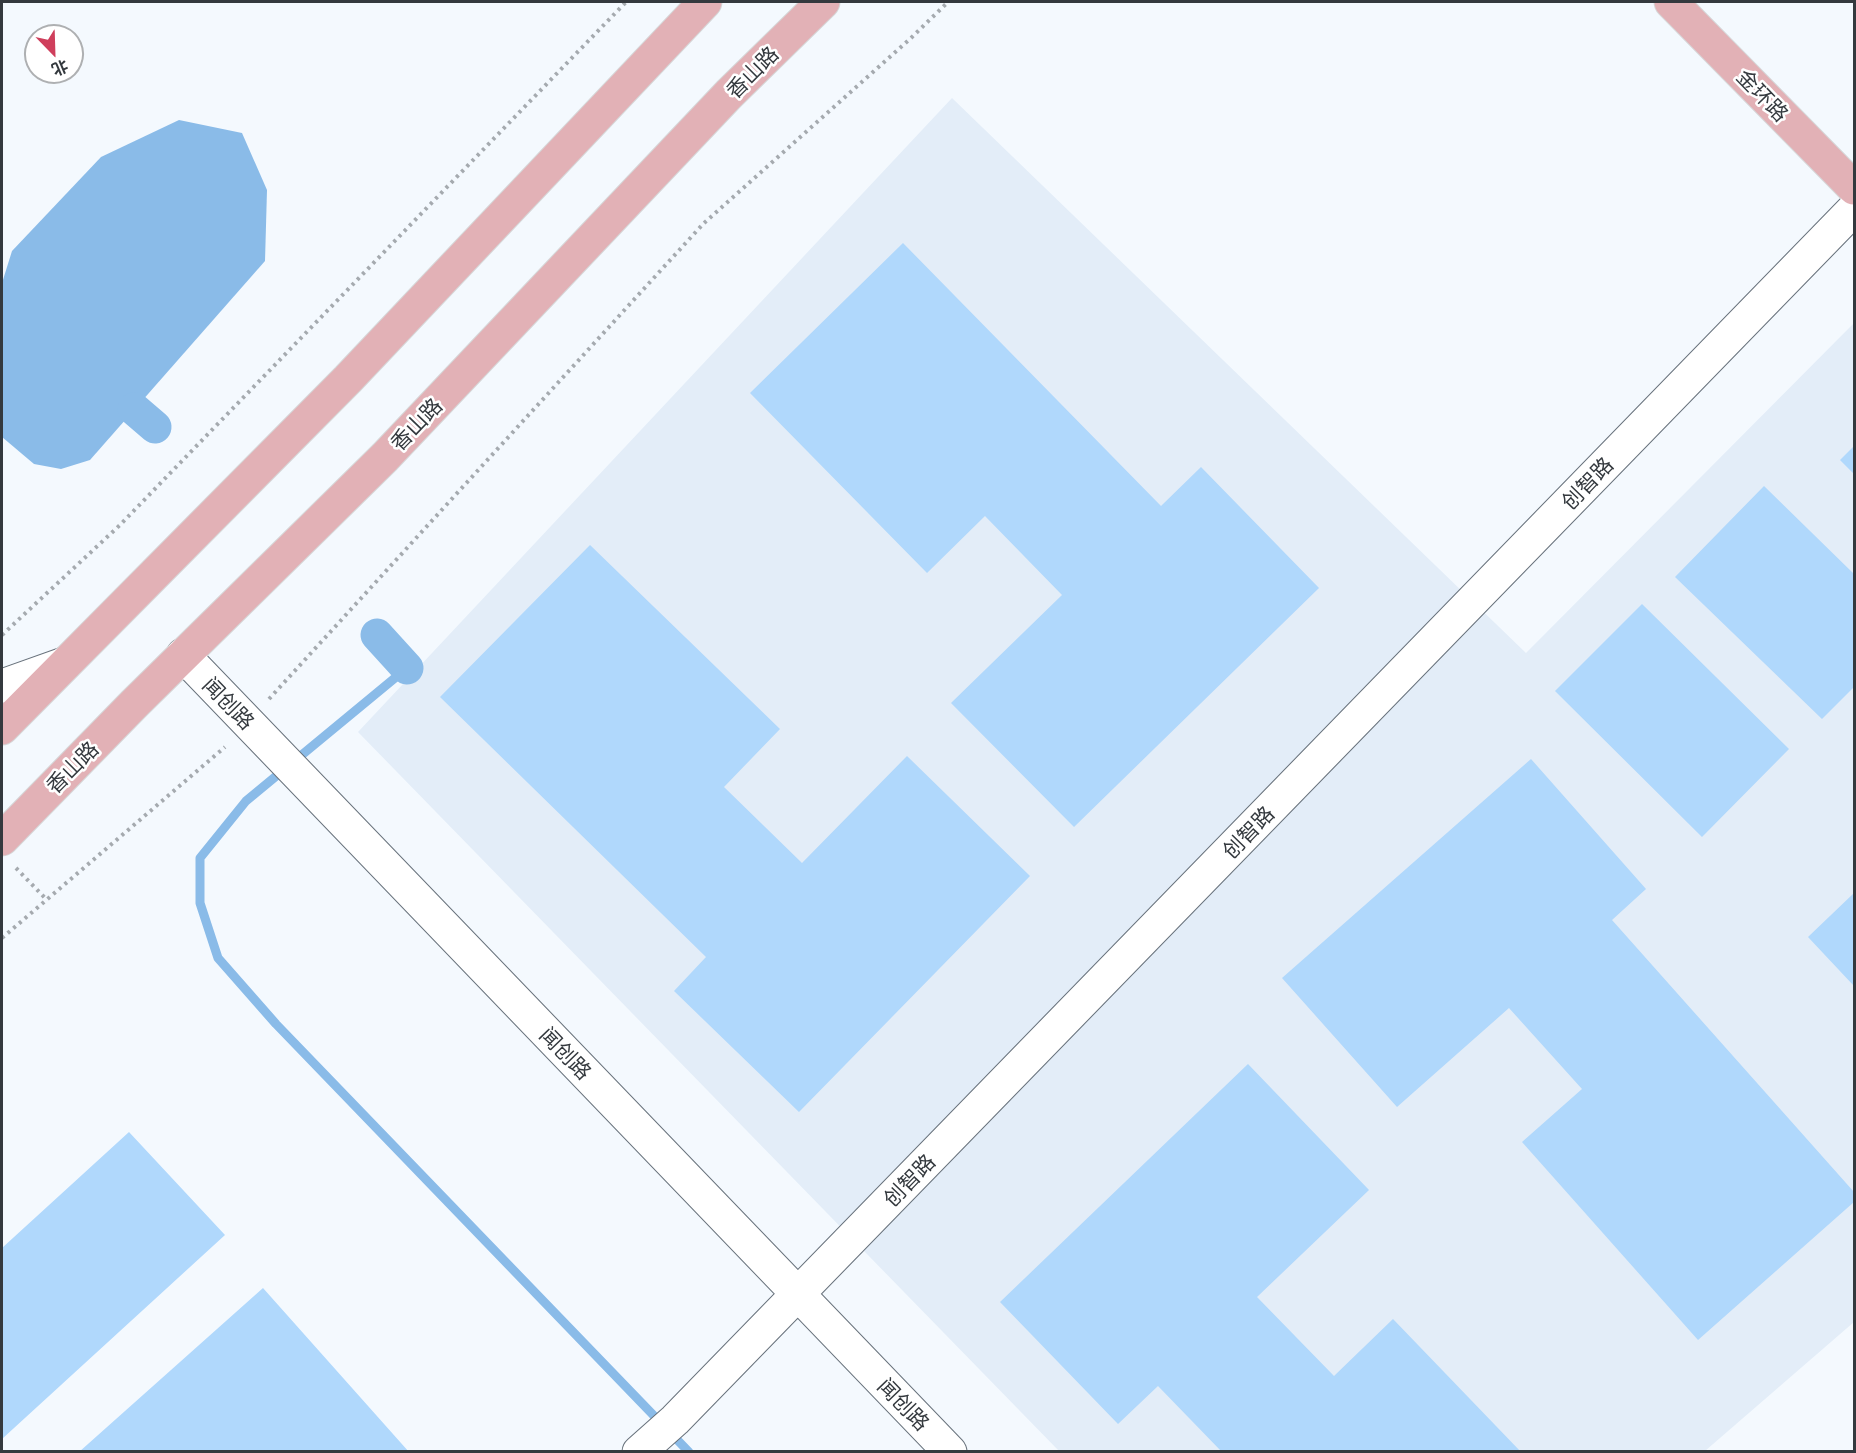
<!DOCTYPE html>
<meta charset="utf-8">
<style>
body{margin:0}
#map{position:relative;width:1856px;height:1453px;overflow:hidden;background:#f4f9fe;font-family:Georgia,"Noto Sans SC",serif}
canvas{display:block}
.frame{position:absolute;inset:0;border:3px solid #34393e;pointer-events:none}
.north{position:absolute;left:24px;top:24px;width:60px;height:60px;box-sizing:border-box;background:#fff;border:2px solid #aeb0b2;border-radius:50%;rotate:157deg;font-size:16px;font-weight:700;line-height:24px;text-align:center;color:#34393e}
.north::after{content:'';display:block;margin:auto;width:21px;height:27px;background:#cf3f5c;clip-path:polygon(50% 0,100% 100%,50% 72%,0 100%)}
</style>
<div id="map">
<canvas width="1856" height="1453"></canvas>
<div class="frame"></div>
<div class="north">北</div>
</div>
<script>
const g = document.querySelector('canvas').getContext('2d');
g.lineJoin = 'round';
function fillPath(path, color) { g.fillStyle = color; g.fill(path, 'evenodd'); }
const poly = rows => new Path2D(rows.map(r => 'M' + r).join(''));
function trace(path, color, width, dash) { g.strokeStyle = color; g.lineWidth = width; g.lineCap = dash ? 'butt' : 'round'; g.setLineDash(dash || []); g.stroke(path); }
function drawText(font, color, halo, rows, align = 'center') {
  g.font = font + ' Georgia,"Noto Sans SC",serif'; g.lineWidth = 5; g.setLineDash([]); g.textBaseline = 'middle'; g.strokeStyle = halo; g.fillStyle = color; for (const [text, x, y, turn = 0] of rows) {
    g.save(); g.translate(x, y); g.rotate((+turn || 0) * Math.PI / 180); g.textAlign = isNaN(turn) ? turn : align; if (halo) g.strokeText(text, 0, 0); g.fillText(text, 0, 0); g.restore();
  }
}
fillPath(poly([
 [952,98,1526,653,1854,323,1854,1322,1705,1451,1059,1451,358,732]
]), '#e3edf8');
fillPath(poly([
 [179,120,242,133,267,190,265,261,90,460,61,469,34,464,2,437,2,283,12,251,101,157]
]), '#8abbe8');
trace(poly([
 [407,668,246,801,200,858,200,903,218,958,276,1024,689,1452]
]), '#8abbe8', 9);
trace(poly([
 [134,409,155,427],
 [377,635,407,668]
]), '#8abbe8', 33);
fillPath(poly([
 [903,243,1161,506,1201,467,1319,588,1074,827,951,703,1062,595,985,516,927,573,750,393],
 [1854,446,1854,474,1840,460],
 [1764,486,1854,574,1854,687,1822,719,1675,577],
 [590,545,780,729,724,787,802,863,907,756,1030,876,799,1112,674,991,706,957,440,697],
 [1642,604,1789,749,1702,837,1555,691],
 [1531,759,1646,889,1612,920,1854,1192,1854,1202,1698,1340,1522,1142,1582,1089,1509,1008,1397,1107,1282,978],
 [1854,893,1854,986,1808,937],
 [1248,1064,1369,1190,1257,1297,1334,1376,1393,1319,1521,1452,1222,1452,1158,1386,1118,1424,1000,1302],
 [129,1132,225,1235,2,1439,2,1248],
 [263,1288,409,1452,79,1452]
]), '#b0d8fc');
const minor = poly([
 [183,655,950,1452],
 [2,686,64,664],
 [639,1452,675,1420,1854,209]
]);
const major = poly([
 [1671,2,1854,188],
 [2,728,348,379,705,2],
 [2,839,134,704,385,457,729,94,823,2]
]);
trace(minor, '#68727c', 35);
trace(major, '#d6d7d8', 35);
trace(poly([
 [2,635,120,525,626,2],
 [269,699,704,223,911,38,948,2],
 [16,868,47,900],
 [2,938,225,747]
]), '#a5aaaf', 4, [3, 4.5]);
trace(minor, '#fff', 33);
trace(major, '#e2b1b6', 33);
drawText('21px', '#34393e', '#fff', [
 ["香山路",752,72,-45],
 ["金环路",1763,95,46],
 ["香山路",416,424,-46],
 ["创智路",1587,483,-46],
 ["闻创路",229,703,46],
 ["香山路",72,767,-45],
 ["创智路",1248,832,-46],
 ["闻创路",566,1053,46],
 ["创智路",909,1180,-46],
 ["闻创路",904,1404,46]
]);
</script>
